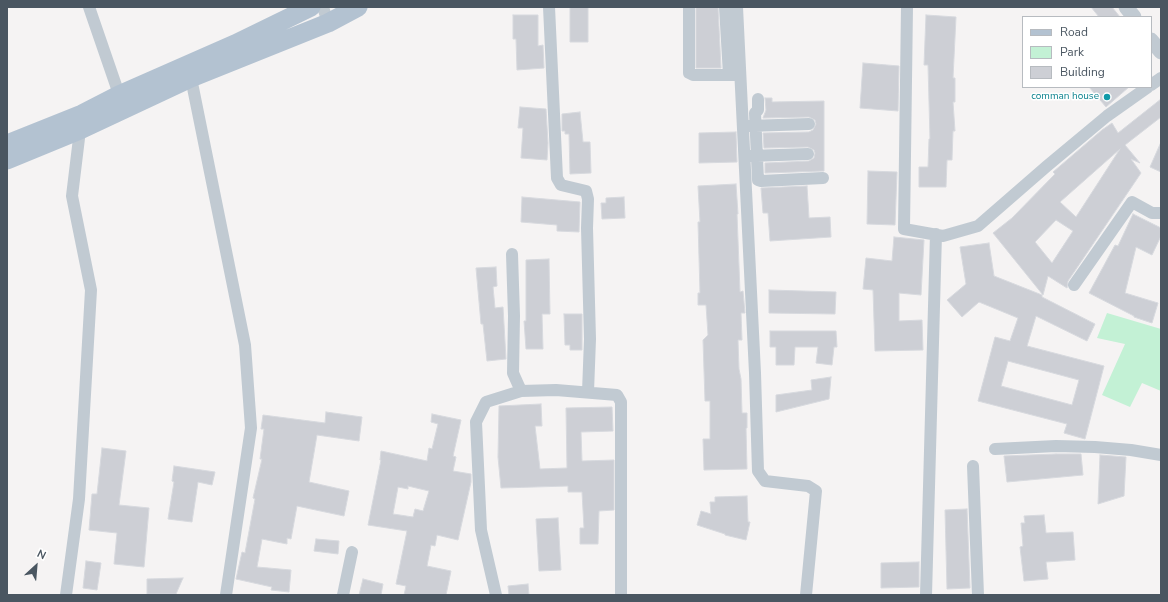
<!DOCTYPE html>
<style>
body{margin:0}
#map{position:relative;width:1168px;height:602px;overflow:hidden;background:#f5f3f3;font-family:"Nunito Sans",sans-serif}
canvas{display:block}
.frame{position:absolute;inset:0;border:8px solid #4a5661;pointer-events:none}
.legend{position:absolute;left:1022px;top:16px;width:130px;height:72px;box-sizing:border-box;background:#fff;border:1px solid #b7bbc0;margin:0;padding:5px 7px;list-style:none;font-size:12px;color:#4a5661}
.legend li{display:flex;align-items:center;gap:8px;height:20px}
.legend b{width:20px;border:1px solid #b7bbc0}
.north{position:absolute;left:16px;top:546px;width:40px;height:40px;-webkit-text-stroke:3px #fff;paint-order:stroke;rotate:26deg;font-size:11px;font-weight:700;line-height:16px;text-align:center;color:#4a5661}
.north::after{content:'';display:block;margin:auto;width:14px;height:18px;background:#4a5661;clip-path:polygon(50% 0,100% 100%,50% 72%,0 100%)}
</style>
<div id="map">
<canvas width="1168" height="602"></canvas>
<div class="frame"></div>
<ul class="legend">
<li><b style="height:5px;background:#b3c2d1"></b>Road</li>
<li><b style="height:11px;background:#c3f1d5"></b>Park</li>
<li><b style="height:11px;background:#cdcfd5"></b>Building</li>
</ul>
<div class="north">N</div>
</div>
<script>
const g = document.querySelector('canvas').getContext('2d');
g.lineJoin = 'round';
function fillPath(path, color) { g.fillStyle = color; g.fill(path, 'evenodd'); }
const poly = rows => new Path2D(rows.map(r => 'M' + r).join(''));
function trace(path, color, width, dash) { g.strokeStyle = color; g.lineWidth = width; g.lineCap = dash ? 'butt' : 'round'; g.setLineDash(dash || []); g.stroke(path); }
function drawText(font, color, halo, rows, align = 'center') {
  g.font = font + ' "Nunito Sans",sans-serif'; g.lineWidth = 3; g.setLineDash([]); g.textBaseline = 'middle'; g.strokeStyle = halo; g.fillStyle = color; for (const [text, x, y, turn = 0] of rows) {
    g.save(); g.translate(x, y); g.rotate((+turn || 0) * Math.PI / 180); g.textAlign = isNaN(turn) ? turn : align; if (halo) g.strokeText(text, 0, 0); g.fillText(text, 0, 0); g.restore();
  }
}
fillPath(poly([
 [1107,313,1161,329,1161,391,1142,383,1130,407,1102,395,1125,344,1097,338]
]), '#c3f1d5');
const building = poly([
 [570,7,588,7,588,42,570,42,570,7],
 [696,7,718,7,721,68,696,68,696,7],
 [1091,7,1112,7,1120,17,1099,17,1091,7],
 [513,15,538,15,538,46,543,45,544,68,517,70,516,39,513,39,513,15],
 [926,15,956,17,953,78,955,78,955,102,953,102,955,131,953,131,952,160,947,160,946,187,919,187,919,167,928,167,929,139,930,139,928,65,924,65,926,15],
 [863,63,899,66,898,111,860,108,863,63],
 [1089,87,1129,87,1106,107,1089,87],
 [765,98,772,98,772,102,824,101,824,171,765,173,765,163,809,161,814,158,815,153,814,150,808,147,764,148,763,133,809,132,813,130,816,124,815,120,809,117,763,118,766,110,765,98],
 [1161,99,1161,117,1125,145,1140,163,1131,159,1141,173,1068,281,1067,288,1048,276,1043,295,993,233,1012,218,1055,174,1053,172,1102,130,1112,123,1118,133,1161,99],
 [1120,149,1076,217,1060,202,1120,149],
 [1056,220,1073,231,1052,263,1035,242,1056,220],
 [520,107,546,109,548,143,547,160,521,158,523,128,518,128,520,107],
 [580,112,583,142,590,142,591,173,570,174,569,134,565,134,565,131,562,131,562,114,580,112],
 [736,132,737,162,699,163,699,133,736,132],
 [1161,142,1161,172,1150,167,1161,142],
 [868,171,897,172,895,225,867,224,868,171],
 [736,184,738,214,737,214,740,292,743,291,745,313,741,313,742,340,738,340,739,369,741,379,742,413,747,413,747,428,746,428,747,469,704,470,703,439,710,439,710,401,705,401,703,340,708,335,706,305,698,305,698,293,700,293,698,222,700,222,698,186,736,184],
 [807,186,809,218,830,217,831,237,770,241,768,213,763,213,761,188,807,186],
 [522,197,580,202,579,232,557,231,557,225,521,222,522,197],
 [624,197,625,218,602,219,601,203,606,203,606,198,624,197],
 [1133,214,1161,228,1161,236,1152,255,1136,247,1125,293,1158,303,1152,323,1134,317,1134,316,1089,293,1115,245,1118,246,1133,214],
 [894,237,924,240,921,295,899,293,899,321,922,320,923,350,875,351,873,290,863,289,866,258,892,261,894,237],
 [989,243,994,276,1042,295,1042,297,1095,324,1087,341,1036,316,1027,346,1104,366,1085,439,1064,433,1067,424,978,401,995,337,1010,341,1018,318,979,302,962,317,947,300,966,284,960,247,989,243],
 [1008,361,1079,380,1072,405,1001,386,1008,361],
 [549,259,550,314,542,314,543,349,526,349,524,321,526,321,526,260,549,259],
 [496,267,497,286,493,287,495,308,503,307,506,359,487,361,483,324,481,324,476,268,496,267],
 [769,290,836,292,835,314,769,313,769,290],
 [564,314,582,314,582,350,570,350,570,345,565,345,564,314],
 [770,331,836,331,837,347,834,347,832,365,816,363,818,347,795,347,794,365,776,365,776,347,770,347,770,331],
 [831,377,829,399,776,412,776,395,812,390,811,380,831,377],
 [541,404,542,426,535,426,540,469,567,468,566,408,612,407,613,431,581,432,582,461,614,460,614,510,599,511,598,544,580,544,580,528,584,528,582,492,568,492,568,486,501,488,498,457,499,406,541,404],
 [326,412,362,417,359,441,317,435,309,482,349,491,344,516,297,506,291,539,287,538,287,544,262,539,257,567,291,570,289,592,271,590,272,587,236,579,242,552,245,553,255,499,253,498,262,459,260,459,264,429,261,429,263,415,325,423,326,412],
 [432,414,461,420,453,456,456,457,453,471,471,474,471,482,458,540,437,535,435,546,431,545,427,566,451,571,446,595,404,595,406,586,396,584,407,531,368,525,381,460,380,460,381,451,427,461,429,448,432,449,438,424,431,422,432,414],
 [408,486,429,491,423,511,415,509,413,517,393,514,398,487,408,489,408,486],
 [102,448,126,451,119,505,149,508,144,567,114,564,117,533,89,530,92,494,97,494,102,448],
 [1056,454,1081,454,1083,475,1007,482,1004,456,1056,454],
 [1100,455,1126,457,1124,496,1098,504,1100,455],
 [174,466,215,472,212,485,198,482,192,522,168,519,174,482,172,481,174,466],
 [747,496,748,522,750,522,746,540,725,535,725,534,697,525,701,511,711,514,710,502,715,502,715,497,747,496],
 [967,509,970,588,947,589,945,510,967,509],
 [1044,515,1046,533,1073,532,1075,560,1046,562,1048,579,1024,581,1020,547,1023,546,1021,523,1025,523,1024,516,1044,515],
 [558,518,561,570,539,571,536,519,558,518],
 [316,539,339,541,338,554,314,551,316,539],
 [86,561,101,563,97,590,83,588,86,561],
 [919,562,919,587,881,588,881,563,919,562],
 [183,578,176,594,147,594,147,579,183,578],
 [363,579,383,584,381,595,359,595,363,579],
 [528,584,529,595,509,595,508,586,528,584]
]);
fillPath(building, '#cdcfd5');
trace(building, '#d7d9de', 1);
trace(poly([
 [89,7,121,100],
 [323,7,328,23],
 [549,7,557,178,561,185,586,191,588,199,587,228,590,339,588,392],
 [689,7,689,73,693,75,739,75],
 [725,7,729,75],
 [737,7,755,373,758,471,765,481,808,486,816,491,806,595],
 [907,7,904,229,943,236,978,226,1047,166,1107,116,1148,87],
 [191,78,245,345,251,428,226,595],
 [1151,85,1161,78],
 [758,99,758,110,755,113,758,180,761,181,823,178],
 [748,126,809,124],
 [750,156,808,154],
 [512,254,514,316,513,373,521,391,556,390,617,395,621,402,621,595],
 [1074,285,1132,202,1152,213,1161,213],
 [995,449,1056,446,1095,447,1131,450,1161,455],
 [973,466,978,595],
 [66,595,79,499,91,290,72,196,80,130],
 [343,595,352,552],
 [496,595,481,530,476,422,486,402,521,391],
 [926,595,936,234]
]), '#c1cad2', 12);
trace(poly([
 [1126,7,1134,17],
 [1151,40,1161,52]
]), '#c1cad2', 15);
trace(poly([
 [7,144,82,114,119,95,235,44,311,7],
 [7,160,80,130,191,78,328,23,358,7]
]), '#b3c2d1', 19);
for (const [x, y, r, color] of [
 [1107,97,4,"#0f9aa8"]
]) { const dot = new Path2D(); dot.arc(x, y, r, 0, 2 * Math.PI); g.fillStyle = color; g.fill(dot); trace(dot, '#fff', 1.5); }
drawText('10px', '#0d838f', '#fff', [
 ["comman house",1099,97]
], 'right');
</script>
